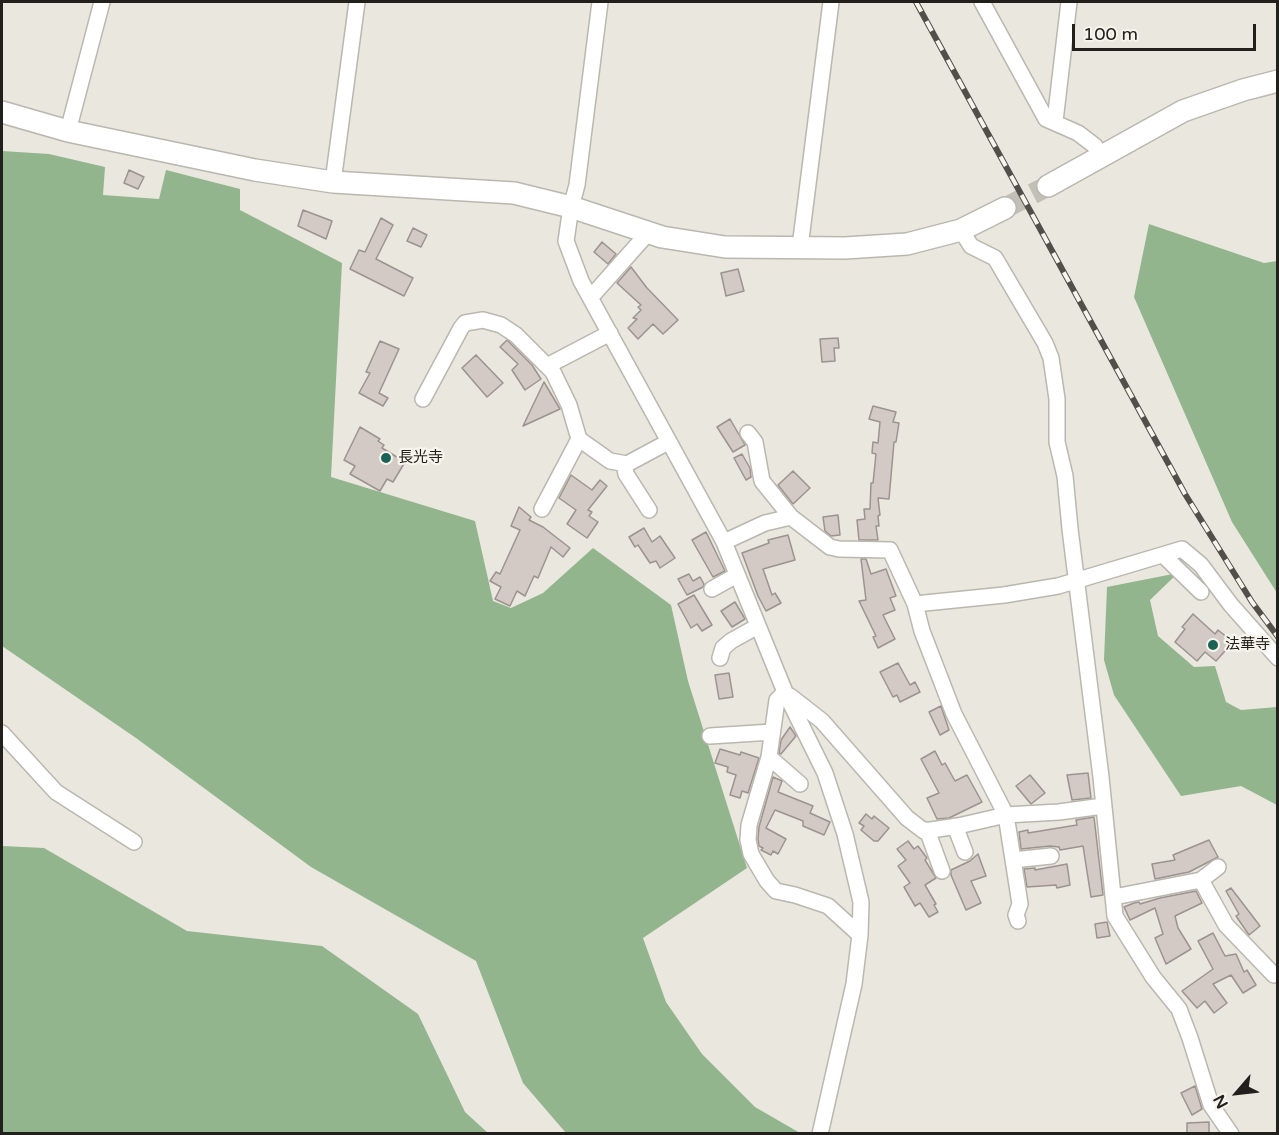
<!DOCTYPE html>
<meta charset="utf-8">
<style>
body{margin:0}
#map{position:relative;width:1279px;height:1135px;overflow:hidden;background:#eae7de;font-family:"Varela Round",sans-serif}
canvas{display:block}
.frame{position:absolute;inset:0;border:3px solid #21201d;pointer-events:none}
.north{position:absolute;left:1207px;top:1063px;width:60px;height:60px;-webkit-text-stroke:4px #f7f4eb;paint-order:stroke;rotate:242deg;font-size:16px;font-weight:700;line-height:24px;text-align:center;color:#21201d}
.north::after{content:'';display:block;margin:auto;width:21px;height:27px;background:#21201d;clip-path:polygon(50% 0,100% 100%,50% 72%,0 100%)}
.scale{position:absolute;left:1072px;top:24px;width:184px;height:27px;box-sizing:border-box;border:3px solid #21201d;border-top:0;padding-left:8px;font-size:18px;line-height:21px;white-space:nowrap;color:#21201d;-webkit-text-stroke:4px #f7f4eb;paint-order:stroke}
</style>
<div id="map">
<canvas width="1279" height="1135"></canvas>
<div class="frame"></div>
<div class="north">N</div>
<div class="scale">100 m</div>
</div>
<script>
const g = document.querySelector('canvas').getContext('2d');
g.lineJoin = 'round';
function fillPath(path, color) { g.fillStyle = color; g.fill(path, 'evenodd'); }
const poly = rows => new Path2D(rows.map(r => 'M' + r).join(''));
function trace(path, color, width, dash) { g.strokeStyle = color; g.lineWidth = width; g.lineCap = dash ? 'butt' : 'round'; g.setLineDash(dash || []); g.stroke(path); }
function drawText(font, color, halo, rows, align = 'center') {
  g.font = font + ' "Varela Round","Noto Sans JP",sans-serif'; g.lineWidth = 4.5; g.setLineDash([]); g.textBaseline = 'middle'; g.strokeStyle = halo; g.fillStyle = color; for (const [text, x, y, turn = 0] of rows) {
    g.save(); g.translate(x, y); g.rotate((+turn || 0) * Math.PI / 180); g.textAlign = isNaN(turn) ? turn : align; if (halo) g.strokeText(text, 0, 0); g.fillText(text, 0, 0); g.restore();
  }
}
fillPath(poly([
 [2,151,49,154,105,167,103,195,159,199,166,170,240,189,240,210,342,263,331,477,475,521,493,601,511,608,543,593,593,548,671,605,688,681,747,868,643,938,666,1002,702,1054,755,1107,800,1133,566,1133,523,1083,476,961,311,867,136,738,2,646],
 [1149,224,1264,263,1277,261,1277,593,1232,522,1134,297],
 [1178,573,1150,600,1158,636,1194,667,1215,666,1226,702,1241,710,1277,707,1277,805,1241,786,1181,796,1114,695,1104,660,1107,587],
 [2,846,44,848,187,931,322,946,418,1014,465,1112,488,1133,2,1133]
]), '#92b58d');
const building = poly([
 [129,170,144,177,138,189,124,183,129,170],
 [303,210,332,221,326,239,298,226,303,210],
 [381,218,393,225,376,259,413,278,404,296,350,269,359,250,365,252,381,218],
 [413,228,427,235,421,247,407,241,413,228],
 [602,242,616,254,608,264,594,252,602,242],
 [631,267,647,288,678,320,663,334,653,324,638,339,628,328,637,319,633,318,641,310,638,307,641,305,617,283,631,267],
 [738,269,744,291,726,296,721,273,738,269],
 [838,338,839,348,834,348,835,361,822,362,820,339,838,338],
 [507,340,532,365,541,379,525,390,512,370,518,364,500,347,507,340],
 [380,341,399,349,379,393,388,398,383,406,359,393,370,373,366,372,380,341],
 [476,355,503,383,487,397,462,368,476,355],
 [544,382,560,409,523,426,544,382],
 [873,406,896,412,893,422,899,423,896,442,894,442,889,499,878,498,880,515,878,516,879,526,876,526,878,540,859,540,857,520,865,519,864,509,870,509,871,483,873,483,876,454,872,453,873,442,878,443,880,422,869,419,873,406],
 [730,419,745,445,733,452,717,427,730,419],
 [360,427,380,439,378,441,384,445,382,448,405,462,393,482,387,479,380,491,350,474,355,466,344,460,360,427],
 [742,454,750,468,751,477,746,480,734,458,742,454],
 [793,471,810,488,793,504,778,485,793,471],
 [571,475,592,490,600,480,607,486,588,510,592,512,589,516,598,522,587,538,567,524,576,510,559,498,571,475],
 [519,507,531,517,529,520,543,527,570,548,563,557,551,547,538,578,534,576,525,596,517,591,510,606,495,599,501,587,490,581,496,572,500,574,520,530,511,526,519,507],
 [838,515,840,535,831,536,825,531,823,517,838,515],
 [644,528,652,542,660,536,675,558,660,568,656,561,650,563,638,545,635,547,629,537,644,528],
 [706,532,725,571,713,577,692,540,706,532],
 [788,535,795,560,763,569,772,595,775,593,781,603,766,611,758,596,742,553,769,543,768,540,788,535],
 [861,559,866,559,871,574,886,569,896,596,890,598,895,610,883,615,895,639,878,648,873,637,876,636,859,601,866,600,861,559],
 [689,574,693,581,700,577,704,584,703,587,687,595,678,579,689,574],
 [694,595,712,625,702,631,697,624,691,628,678,604,694,595],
 [735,602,745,619,732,627,721,611,735,602],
 [1193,614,1215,634,1218,630,1233,642,1216,661,1205,652,1197,661,1175,642,1185,629,1182,627,1193,614],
 [898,663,910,685,915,682,920,692,900,702,897,695,893,697,880,672,898,663],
 [729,673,733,697,719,699,715,675,729,673],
 [941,706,949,730,940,735,929,712,941,706],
 [790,727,796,736,781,754,779,753,781,740,790,727],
 [720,749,740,755,741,752,759,758,748,793,742,791,740,798,730,795,736,775,727,772,728,767,715,763,720,749],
 [935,751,942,765,945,763,955,781,967,775,982,802,949,818,937,819,927,798,939,793,921,759,935,751],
 [1088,773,1091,798,1072,800,1067,775,1088,773],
 [1030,775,1045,793,1031,804,1016,786,1030,775],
 [773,777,782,781,778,792,813,806,810,813,830,822,824,835,803,826,803,821,775,810,766,828,786,839,778,854,773,851,771,855,761,850,763,848,759,846,758,839,759,827,773,777],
 [866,814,872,819,874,816,889,828,878,841,874,841,861,830,864,826,859,823,866,814],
 [1094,817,1103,895,1091,897,1083,846,1060,850,1059,847,1050,846,1021,849,1019,832,1028,830,1028,833,1077,825,1076,820,1094,817],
 [1209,840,1218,857,1189,872,1155,879,1152,864,1175,860,1173,855,1209,840],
 [908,841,914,849,918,846,927,858,925,860,936,878,925,885,936,904,934,905,938,912,929,917,920,903,915,906,904,887,910,883,898,866,906,860,897,849,908,841],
 [978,854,986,876,971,881,981,903,966,910,951,875,951,870,970,861,978,854],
 [1067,864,1070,885,1057,888,1056,885,1027,887,1024,869,1035,868,1035,870,1067,864],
 [1231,888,1260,926,1249,935,1236,916,1239,914,1226,891,1231,888],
 [1196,891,1202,903,1175,916,1178,928,1191,949,1166,964,1155,938,1163,934,1155,908,1130,920,1124,907,1134,903,1139,902,1140,904,1160,898,1196,891],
 [1107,922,1110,936,1097,938,1095,924,1107,922],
 [1213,933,1225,956,1236,954,1244,972,1247,970,1256,985,1243,993,1231,975,1213,984,1227,1003,1214,1013,1205,1001,1197,1008,1182,991,1213,969,1198,941,1213,933],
 [1195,1086,1202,1109,1192,1115,1181,1093,1195,1086],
 [1209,1122,1209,1134,1187,1134,1187,1123,1209,1122]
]);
fillPath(building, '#d3cac6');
trace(building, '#9c938f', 1.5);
trace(poly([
 [1005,208,1048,186]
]), '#c2bfb7', 21, [21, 10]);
const street = poly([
 [600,2,577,185,571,207,566,241,581,281,724,542,785,692,825,773,845,834,861,902,860,935,854,984,820,1134],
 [982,2,1046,119,1078,133,1095,146,1100,156],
 [1055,121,1069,2],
 [68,131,102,2],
 [333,182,357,2],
 [961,230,971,246,995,258,1045,343,1051,358,1057,399,1057,442,1065,476,1070,529,1101,777,1115,916,1153,977,1179,1009,1190,1038,1211,1105,1231,1134],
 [800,247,831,2],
 [591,297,648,233],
 [547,366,610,333],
 [423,399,461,328,465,323,483,320,501,325,516,335,553,372,569,405,579,439],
 [748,433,755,442,762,481,791,517],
 [624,464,626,474,649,510],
 [542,509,579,439,610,461,627,464,668,442],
 [724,542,765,523,791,517,830,547,839,549,890,550,915,604,922,631,954,714,1006,815,1020,904,1016,915,1018,921],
 [1163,555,1201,592],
 [712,589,737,575],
 [915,604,1004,595,1058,586,1182,549,1201,565,1231,605,1278,658],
 [720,658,723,648,731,641,758,626],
 [785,692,777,700,769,757,749,825,748,840,751,854,767,881,776,891,795,895,828,906,860,935],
 [790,696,822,721,907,818,924,831,958,826,1006,815,1059,812,1103,806],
 [2,733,56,792,134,842],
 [710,736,772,732],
 [769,757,800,784],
 [955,826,965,852],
 [927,830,942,871],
 [1013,860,1051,856],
 [1201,880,1218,867],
 [1114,897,1201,880,1226,925,1274,975]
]);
const secondary = poly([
 [2,112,68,131,255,170,333,182,514,193,571,207,662,237,725,247,845,248,907,244,961,230,1005,208],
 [1048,186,1183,111,1243,90,1278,81]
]);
trace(street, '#bab7af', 18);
trace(secondary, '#bab7af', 24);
trace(street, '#fff', 15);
trace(secondary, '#fff', 21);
const rail = poly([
 [916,2,1185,494,1252,602,1278,637]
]);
trace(rail, '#504f4a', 6);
trace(rail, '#f7f4eb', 4, [11]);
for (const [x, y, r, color] of [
 [386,458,6,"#1b6256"],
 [1213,645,6,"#1b6256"]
]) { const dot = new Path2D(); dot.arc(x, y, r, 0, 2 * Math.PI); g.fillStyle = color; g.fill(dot); trace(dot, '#f7f4eb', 2); }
drawText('15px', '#21201d', '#f7f4eb', [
 ["長光寺",398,458],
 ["法華寺",1225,645]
], 'left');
</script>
